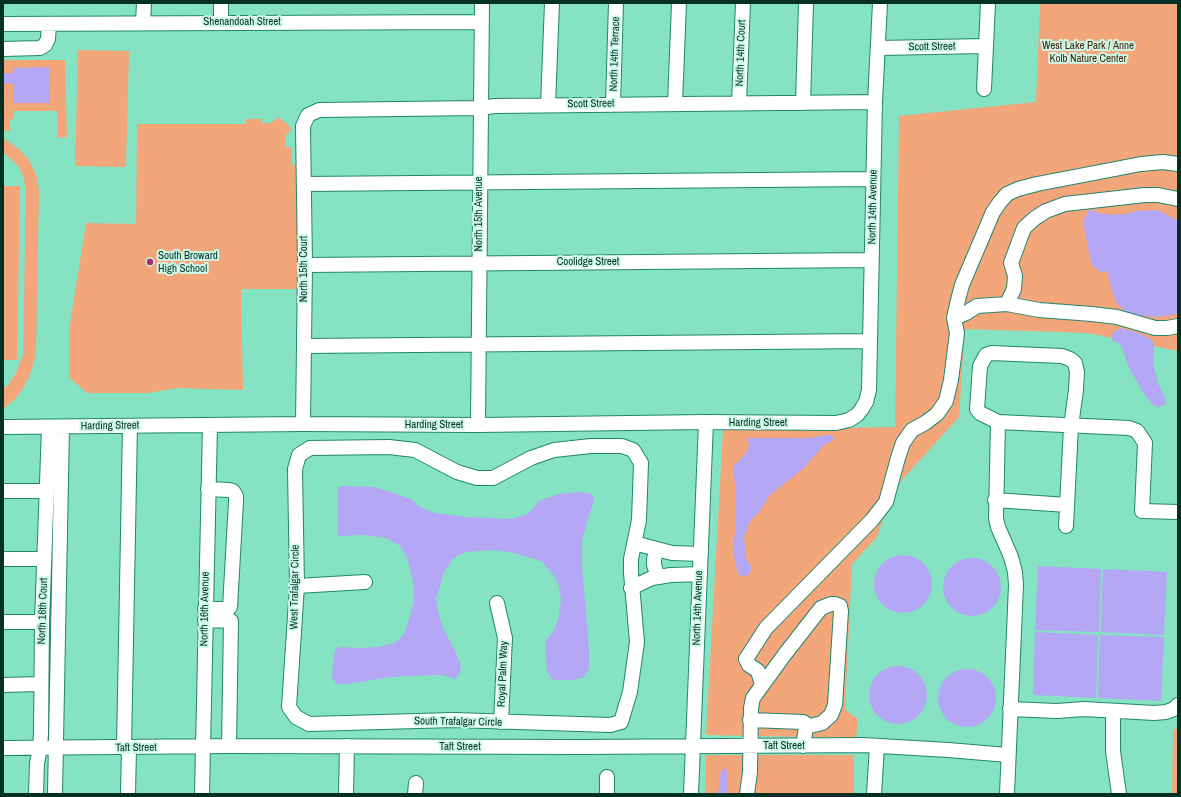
<!DOCTYPE html>
<style>
body{margin:0}
#map{position:relative;width:1181px;height:797px;overflow:hidden;background:#85e2c3;font-family:"Archivo Narrow",sans-serif}
canvas{display:block}
.frame{position:absolute;inset:0;border:4px solid #053024;pointer-events:none}
</style>
<div id="map">
<canvas width="1181" height="797"></canvas>
<div class="frame"></div>
</div>
<script>
const g = document.querySelector('canvas').getContext('2d');
g.lineJoin = 'round';
function fillPath(path, color) { g.fillStyle = color; g.fill(path, 'evenodd'); }
const poly = rows => new Path2D(rows.map(r => 'M' + r).join(''));
function trace(path, color, width, dash) { g.strokeStyle = color; g.lineWidth = width; g.lineCap = dash ? 'butt' : 'round'; g.setLineDash(dash || []); g.stroke(path); }
function drawText(font, color, halo, rows, align = 'center') {
  g.font = font + ' "Archivo Narrow",sans-serif'; g.lineWidth = 4; g.setLineDash([]); g.textBaseline = 'middle'; g.strokeStyle = halo; g.fillStyle = color; for (const [text, x, y, turn = 0] of rows) {
    g.save(); g.translate(x, y); g.rotate((+turn || 0) * Math.PI / 180); g.textAlign = isNaN(turn) ? turn : align; if (halo) g.strokeText(text, 0, 0); g.fillText(text, 0, 0); g.restore();
  }
}
fillPath(poly([
 [1040,3,1178,3,1178,351,1088,333,965,329,959,417,893,490,877,537,852,564,845,710,858,719,856,738,706,735,723,430,895,427,899,116,1036,102],
 [78,50,129,51,126,167,75,166],
 [3,60,65,60,67,137,58,138,57,111,14,111,13,119,10,119,10,132,3,130],
 [279,117,292,129,285,136,286,147,291,147,292,165,297,165,298,289,241,289,243,390,177,388,148,393,87,393,69,377,69,330,86,223,136,224,137,124,246,124,246,119,262,119,262,123,271,123],
 [3,138,19,149,29,160,37,177,39,191,36,355,29,378,20,393,13,401,3,409,3,388,8,385,16,373,23,354,26,190,23,176,19,167,12,160,3,152],
 [3,186,20,186,17,360,3,360],
 [1178,728,1178,794,1172,794,1173,730],
 [706,755,854,755,854,794,705,794]
]), '#f3a67a');
fillPath(poly([
 [49,67,50,103,13,103,13,84,3,83,3,73,13,73,13,68],
 [1090,209,1098,213,1114,215,1119,214,1126,214,1136,211,1156,210,1164,213,1178,221,1177,313,1173,315,1157,317,1136,315,1127,312,1118,305,1114,297,1107,272,1104,271,1101,273,1091,263,1083,221],
 [1120,328,1133,331,1151,339,1154,344,1153,364,1158,383,1166,400,1166,404,1162,406,1157,407,1152,404,1144,394,1128,366,1122,347,1117,342,1112,340,1112,335,1114,332],
 [826,435,831,435,834,439,831,442,825,444,804,468,769,496,760,511,751,520,744,537,746,558,751,567,751,571,747,576,740,576,737,571,733,551,735,531,735,485,733,466,738,462,748,450,749,444,747,439,749,438,809,438],
 [340,486,373,487,384,490,411,499,420,507,435,513,467,517,511,519,528,514,539,501,558,494,578,492,590,493,594,498,593,503,582,540,582,568,589,649,589,669,584,677,572,680,553,680,547,671,545,642,554,630,559,616,561,599,558,583,552,573,541,561,514,553,493,550,465,552,453,559,444,572,436,599,438,612,443,628,456,653,461,665,460,673,455,679,443,675,435,675,390,677,348,684,337,684,332,678,333,663,335,650,340,647,361,648,378,647,395,643,404,634,409,620,414,600,413,581,407,557,399,545,386,538,364,535,338,536,338,489],
 '874 584a29 29 0 1 1 58 0a29 29 0 1 1-58 0Z',
 '943 587a29 29 0 1 1 58 0a29 29 0 1 1-58 0Z',
 [1038,566,1101,569,1099,632,1035,630],
 [1103,569,1167,572,1164,635,1101,632],
 [1035,632,1098,635,1096,698,1033,695],
 [1100,635,1164,637,1161,701,1098,698],
 '869 695a29 29 0 1 1 58 0a29 29 0 1 1-58 0Z',
 '938 698a29 29 0 1 1 58 0a29 29 0 1 1-58 0Z',
 [723,769,726,769,727,770,727,794,718,794,721,771]
]), '#b3a7f6');
const minor = poly([
 [221,22,221,3],
 [143,23,144,3],
 [3,24,481,22],
 [878,48,986,46],
 [3,49,40,48,45,45,48,39,49,24],
 [984,89,988,3],
 [739,103,743,3],
 [803,103,806,3],
 [613,104,616,3],
 [675,104,679,3],
 [548,105,552,3],
 [304,184,873,179],
 [305,265,872,260],
 [1007,304,1039,310,1092,314,1117,317,1155,328,1167,328,1178,326],
 [954,318,966,313,977,306,1007,304,1014,289,1015,276,1011,263,1024,228,1035,218,1046,211,1065,204,1145,195,1158,195,1178,199],
 [304,346,870,341],
 [998,422,980,413,977,409,980,366,986,355,991,353,1062,356,1070,359,1075,363,1077,372,1076,390,1071,426,1066,526],
 [303,424,305,265,303,126,308,115,319,110,480,108,495,106,875,102],
 [478,425,482,3],
 [3,427,303,424,478,425,706,422,836,423,849,420,857,415,861,410,866,402,869,390,875,102,880,3],
 [591,446,622,446,633,450,641,463,639,520,631,559,631,573,637,642,630,692,621,722,610,725,454,720,309,724,296,717,289,707,297,586,295,469,299,455,310,448,389,447,415,450,457,472,477,478,493,478,531,458,554,450,591,446],
 [3,491,47,491],
 [995,500,1067,505],
 [634,543,672,553,701,554],
 [657,550,654,559,654,565,658,577],
 [3,559,44,559],
 [297,586,365,582],
 [631,588,652,578,671,575,700,574],
 [497,603,505,638,501,722],
 [205,609,228,609,230,607,236,502,236,496,233,491,229,490,208,489],
 [205,620,231,621,229,746],
 [3,622,42,622],
 [3,685,41,684],
 [762,685,758,671,749,665,746,659,766,628,872,520,886,502,898,458,903,443,912,430,925,423,937,414,946,401,951,380,957,333,954,318,957,304,962,285,993,212,1000,202,1007,194,1018,189,1037,184,1141,164,1163,162,1178,164],
 [1010,709,1057,711,1084,709,1154,713,1166,712,1174,709,1178,705],
 [1113,711,1113,751,1119,794],
 [750,720,803,722,805,723,806,727],
 [3,748,229,746,582,747,863,745,948,750,1008,755],
 [124,748,130,426],
 [607,777,607,794],
 [36,794,37,763,40,748,41,733,42,622,49,427],
 [55,794,62,427],
 [128,794,129,748],
 [202,794,210,425],
 [346,794,347,746],
 [415,794,416,783],
 [691,794,706,422],
 [747,794,750,772,751,708,753,698,785,654,821,608,831,604,835,604,840,606,841,611,835,705,831,715,822,723,806,727,803,746],
 [874,794,877,746],
 [1007,794,1016,585,1015,572,1011,557,998,527,996,518,998,422,1129,428,1137,431,1145,443,1142,511,1178,512]
]);
trace(minor, '#20876b', 16);
trace(minor, '#fff', 14);
for (const [x, y, r, color] of [
 [150,262,4,"#ad2b76"]
]) { const dot = new Path2D(); dot.arc(x, y, r, 0, 2 * Math.PI); g.fillStyle = color; g.fill(dot); trace(dot, '#cdf9e8', 1.5); }
drawText('11px', '#053024', '#cdf9e8', [
 ["Shenandoah Street",242,22],
 ["Scott Street",932,47,-1],
 ["North 14th Court",741,53,-88],
 ["North 14th Terrace",615,54,-88],
 ["Scott Street",591,104,-1],
 ["North 14th Avenue",873,207,-89],
 ["North 15th Avenue",479,214,-90],
 ["Coolidge Street",588,262],
 ["North 15th Court",304,269,-90],
 ["Harding Street",758,423],
 ["Harding Street",434,425],
 ["Harding Street",110,426,-1],
 ["West Trafalgar Circle",295,587,-89],
 ["North 14th Avenue",698,608,-88],
 ["North 16th Avenue",205,609,-89],
 ["North 16th Court",43,611,-88],
 ["Royal Palm Way",503,674,-88],
 ["South Trafalgar Circle",458,722,1],
 ["Taft Street",784,746],
 ["Taft Street",460,747],
 ["Taft Street",136,748,-1]
]);
drawText('11px', '#472108', '#cdf9e8', [
 ["West Lake Park / Anne",1088,46],
 ["Kolb Nature Center",1088,59]
]);
drawText('11px', '#053024', '#cdf9e8', [
 ["South Broward",158,256],
 ["High School",158,269]
], 'left');
</script>
